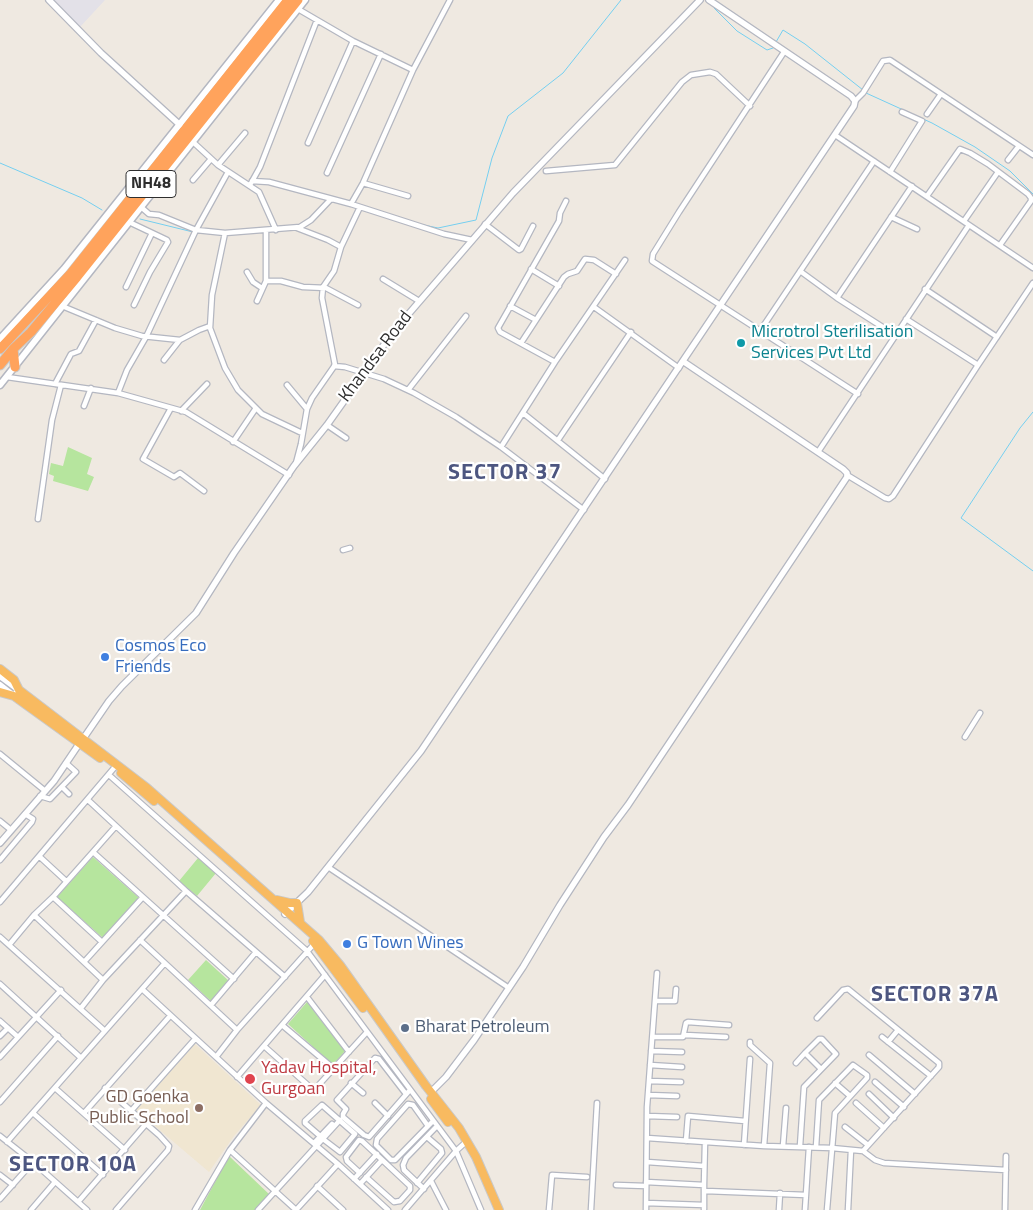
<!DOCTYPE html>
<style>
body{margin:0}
canvas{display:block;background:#efe9e1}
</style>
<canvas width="1033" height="1210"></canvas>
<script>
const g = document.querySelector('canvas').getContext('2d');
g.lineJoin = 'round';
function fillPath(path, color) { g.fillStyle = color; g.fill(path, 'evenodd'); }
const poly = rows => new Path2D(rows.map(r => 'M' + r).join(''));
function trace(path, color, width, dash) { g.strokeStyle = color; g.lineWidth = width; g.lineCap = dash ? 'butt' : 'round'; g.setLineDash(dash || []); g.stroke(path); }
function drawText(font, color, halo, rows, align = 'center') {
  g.font = font + ' "Titillium Web",sans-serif'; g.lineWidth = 4.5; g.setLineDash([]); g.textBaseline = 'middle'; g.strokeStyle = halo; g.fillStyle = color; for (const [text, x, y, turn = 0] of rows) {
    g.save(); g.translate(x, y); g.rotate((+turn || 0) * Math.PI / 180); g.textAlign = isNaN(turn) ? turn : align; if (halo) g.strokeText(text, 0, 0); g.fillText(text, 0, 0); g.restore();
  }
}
fillPath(poly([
 [53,0,105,0,80,27]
]), '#e3e1e8');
fillPath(poly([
 [195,1044,261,1105,234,1136,209,1172,136,1110]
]), '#f0e6d1');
fillPath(poly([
 [68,447,92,458,87,474,94,477,88,491,53,481,54,476,49,474,51,463,63,466],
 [93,857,139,898,103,938,57,897],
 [198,858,216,873,197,896,179,881],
 [206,960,229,981,211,1001,188,980],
 [307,1002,345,1051,333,1065,288,1024],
 [229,1156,270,1195,257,1210,200,1210]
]), '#b6e59e');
trace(poly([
 [714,8,737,31,767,50,773,48],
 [776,42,783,30,805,44,863,90],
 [866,93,932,123,975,147,1010,171,1033,194],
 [0,163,82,198,102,210],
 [140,219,193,232],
 [419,224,438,228,476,220,492,158,508,116,563,73,621,0],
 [242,230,262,228],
 [1033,412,1020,428,961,518,1033,571]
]), '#75cff0', 1);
const minor = poly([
 [298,9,353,41,413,70,450,0],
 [784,52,679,212,653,254,652,261,858,394],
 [855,101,863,93,883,61,890,60,1033,155],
 [927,114,941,94],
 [835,135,1033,268],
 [193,142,218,165,259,192,276,230],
 [308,143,353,41],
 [1008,160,1019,146],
 [218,165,245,133],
 [546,171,615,165,682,82,691,75,710,72,716,74,750,106],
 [890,172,922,121,902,112],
 [327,173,381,54],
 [193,180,211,159],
 [252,181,269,182,351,204,444,234,472,240],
 [363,183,408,196],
 [250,185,260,167,317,20],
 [927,196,960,149,970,153,988,164,1028,194,1031,198,1031,201,1000,245],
 [351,204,363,183,413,70],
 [141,207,149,214,159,215,196,230,225,233,300,227,311,220,331,199],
 [891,217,917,229],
 [964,221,998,172],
 [129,222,167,240,168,242,150,272,134,305],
 [485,224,519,250,521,249,533,226],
 [297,228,328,240,341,247],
 [225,233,212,295,210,328,225,368,238,390,262,414,302,433],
 [531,269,559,286],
 [800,271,837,298,895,335],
 [247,272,253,282,262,288],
 [383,279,419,301],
 [266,281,281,281,303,287,326,288,358,305],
 [126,287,152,233],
 [925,289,997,337],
 [837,298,912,186],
 [257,301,266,281,266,230],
 [62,306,115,328,142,336,180,340,199,330,210,326],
 [510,306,536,320],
 [594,307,679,368],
 [906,319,978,365],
 [760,331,874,161],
 [521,343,564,277,568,274,577,271,585,259,594,260,616,274],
 [164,360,179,341],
 [555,362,500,332,498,328,559,221,560,213,566,201],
 [334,366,345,367,384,379,414,393,456,417,501,447,584,510],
 [7,377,118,393,186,412,289,475],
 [55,384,71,354,79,351,96,320],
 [287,385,307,409],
 [408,390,466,316],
 [118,393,127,370,146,337,196,230,228,172],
 [84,406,91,388],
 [171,408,143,459,174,477,180,473,204,491],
 [181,411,207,384],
 [523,413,605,479],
 [327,425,346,438],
 [558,440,631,332],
 [233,442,256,408],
 [501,447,555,362,625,260],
 [818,452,969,225],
 [296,463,301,444,307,409,312,398,335,365,322,298,323,287,334,271,341,247,360,207],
 [847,475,885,498,889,499,893,496,978,365,1033,283],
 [38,519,52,420,61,385],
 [343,550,350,548],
 [965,737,980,713],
 [0,754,44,790],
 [109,775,307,951,456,1151,481,1210],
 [62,787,69,794],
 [40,796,50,799,76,772,66,763],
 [88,800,186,891,285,977],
 [0,821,11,830],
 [93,852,234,979],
 [40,857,66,881],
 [0,860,32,822,33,819,25,814],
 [328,867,509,988],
 [53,897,102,942],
 [0,902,114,768],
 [34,915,103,980],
 [0,937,105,1031],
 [140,940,237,1030],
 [9,945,34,915,53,897,116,826],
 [84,962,143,897],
 [0,984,81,1058],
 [142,989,266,1103,338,1164,388,1210],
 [307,997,349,1052],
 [655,1001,675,1001,676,989],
 [211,1005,256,952],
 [81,1008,103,980,186,891],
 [817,1018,843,990,848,989,939,1063,939,1067,863,1151],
 [0,1021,18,1037],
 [282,1025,333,1068],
 [685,1035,726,1037],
 [0,1036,8,1028],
 [653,1037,683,1037,686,1023,688,1022,729,1025],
 [882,1037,931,1076],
 [750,1042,750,1045,770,1063,764,1146],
 [888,1042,898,1030],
 [264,1046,310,1087,315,1089,367,1032],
 [651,1051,682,1052],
 [869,1055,915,1094],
 [0,1057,61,990],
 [216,1057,237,1030,315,943],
 [796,1063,805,1053,821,1069],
 [650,1065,682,1067],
 [237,1077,325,975],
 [649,1081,681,1082],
 [875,1082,904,1107],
 [351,1083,363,1093],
 [835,1083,850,1096],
 [55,1088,125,1150],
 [105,1088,159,1135,169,1146,168,1150,116,1210],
 [406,1094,379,1059,375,1058,337,1100,346,1109,343,1114,343,1117,364,1135,369,1137,410,1090],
 [869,1094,894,1118],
 [648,1095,677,1096],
 [0,1102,58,1036],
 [375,1103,388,1116],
 [856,1103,884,1128],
 [131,1111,195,1039],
 [33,1113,103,1175],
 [84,1113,170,1016],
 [647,1116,677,1117],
 [428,1126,413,1105,408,1104,377,1139,376,1145,391,1160,395,1160,433,1121],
 [845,1127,868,1145],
 [0,1136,33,1162,87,1210],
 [320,1136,305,1123,305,1121,322,1105,355,1134,340,1152,323,1139],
 [647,1138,764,1146,832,1148,863,1151,875,1160,884,1163,1006,1170],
 [686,1141,688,1116,745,1121],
 [7,1142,164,964],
 [314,1143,332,1124],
 [744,1145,750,1059],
 [783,1146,786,1108],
 [800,1146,804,1087,836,1054,822,1039,819,1039,805,1053],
 [816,1147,819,1100,853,1065,867,1075,867,1078,835,1113,827,1210],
 [230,1150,296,1210],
 [647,1162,704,1166],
 [360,1173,347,1161,346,1157,359,1140,362,1141,410,1186,410,1190,400,1201,394,1202,366,1177],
 [0,1175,13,1185],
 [354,1179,377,1154],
 [431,1181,446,1210],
 [646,1182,704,1185,705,1142],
 [417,1183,442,1153,441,1149,427,1137],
 [360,1184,382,1160],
 [616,1185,646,1186],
 [704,1185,704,1191,706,1191,806,1195],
 [317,1186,343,1210],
 [424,1189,404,1170,403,1165,406,1158,437,1126],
 [0,1199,33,1162],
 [78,1202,146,1124],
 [646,1203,704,1205],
 [704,1209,704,1191],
 [31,1210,55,1182],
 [195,1210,230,1150,266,1103],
 [258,1210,340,1120],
 [296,1210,338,1164],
 [405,1210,456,1151,467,1141],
 [549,1210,552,1175,587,1177],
 [591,1210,597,1103],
 [646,1210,647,1107,657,973],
 [779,1210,780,1193],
 [805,1210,809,1147],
 [848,1210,851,1150],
 [1005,1210,1006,1156]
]);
const tertiary = poly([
 [49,0,101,53,180,125],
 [83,739,109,701,122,686,196,613,234,553,294,466,327,425,393,332,513,193,700,0],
 [0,843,54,781,79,744],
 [285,914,308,892,421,751,854,106,855,101,851,96,709,0],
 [431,1092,446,1077,474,1040,523,967,560,905,604,837,628,805,847,477,847,473,843,469,684,362]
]);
const secondary = poly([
 [0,339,64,269,279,0],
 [0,385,305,0],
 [0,676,19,690,14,696,0,685]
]);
const trunk = poly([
 [0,669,14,680,19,690,147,788,319,940,340,965,426,1086,459,1128,476,1157,499,1210],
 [0,692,14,696,100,758],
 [121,773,154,801],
 [277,900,290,903,297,903,300,922],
 [313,941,363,1008],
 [431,1099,448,1122]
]);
const motorway = poly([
 [0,349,71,273,288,0],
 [13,349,15,367],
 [0,365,13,349,31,332,77,277,298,0]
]);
trace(minor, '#b4b7c1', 7);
trace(tertiary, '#b4b7c1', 8);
trace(secondary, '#b4b7c1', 9);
trace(trunk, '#c9c9c9', 10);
trace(motorway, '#c9c9c9', 11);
trace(minor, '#fff', 4.5);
trace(tertiary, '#fff', 5.5);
trace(secondary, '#fff', 6);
trace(trunk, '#f8ba60', 8);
trace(motorway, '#ffa35c', 9);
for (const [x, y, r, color] of [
 [741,343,5,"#0f9aa8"],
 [105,657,5,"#3f7fe0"],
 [347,944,5,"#3f7fe0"],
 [405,1028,5,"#5c6f8a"],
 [250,1079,6,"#e0444e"],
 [199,1108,5,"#8d6e63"]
]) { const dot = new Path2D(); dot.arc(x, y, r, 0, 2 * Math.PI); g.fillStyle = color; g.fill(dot); trace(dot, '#fff', 2); }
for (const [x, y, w] of [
 [151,184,50]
]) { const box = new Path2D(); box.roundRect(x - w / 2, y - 13.5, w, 27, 4); g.fillStyle = '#fff'; g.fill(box); trace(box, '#2e2e2e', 1); }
drawText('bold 16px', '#2e2e2e', null, [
 ["NH48",151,184]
]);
drawText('18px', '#0d838f', '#fff', [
 ["Microtrol Sterilisation",751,333],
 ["Services Pvt Ltd",751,354]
], 'left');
drawText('18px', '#2e2e2e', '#fff', [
 ["Khandsa Road",376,357,-53]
]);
drawText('18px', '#366cbe', '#fff', [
 ["Cosmos Eco",115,647],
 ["Friends",115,668],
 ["G Town Wines",357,944]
], 'left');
drawText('18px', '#4e5e75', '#fff', [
 ["Bharat Petroleum",415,1028]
], 'left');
drawText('18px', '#be3a42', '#fff', [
 ["Yadav Hospital,",261,1069],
 ["Gurgoan",261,1090]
], 'left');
drawText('18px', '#785e54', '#fff', [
 ["GD Goenka",189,1098],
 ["Public School",189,1119]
], 'right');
g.letterSpacing = '1px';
drawText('bold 22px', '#4d5680', '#fff', [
 ["SECTOR 37",505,474],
 ["SECTOR 37A",935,996],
 ["SECTOR 10A",73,1166]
]);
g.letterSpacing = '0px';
</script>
